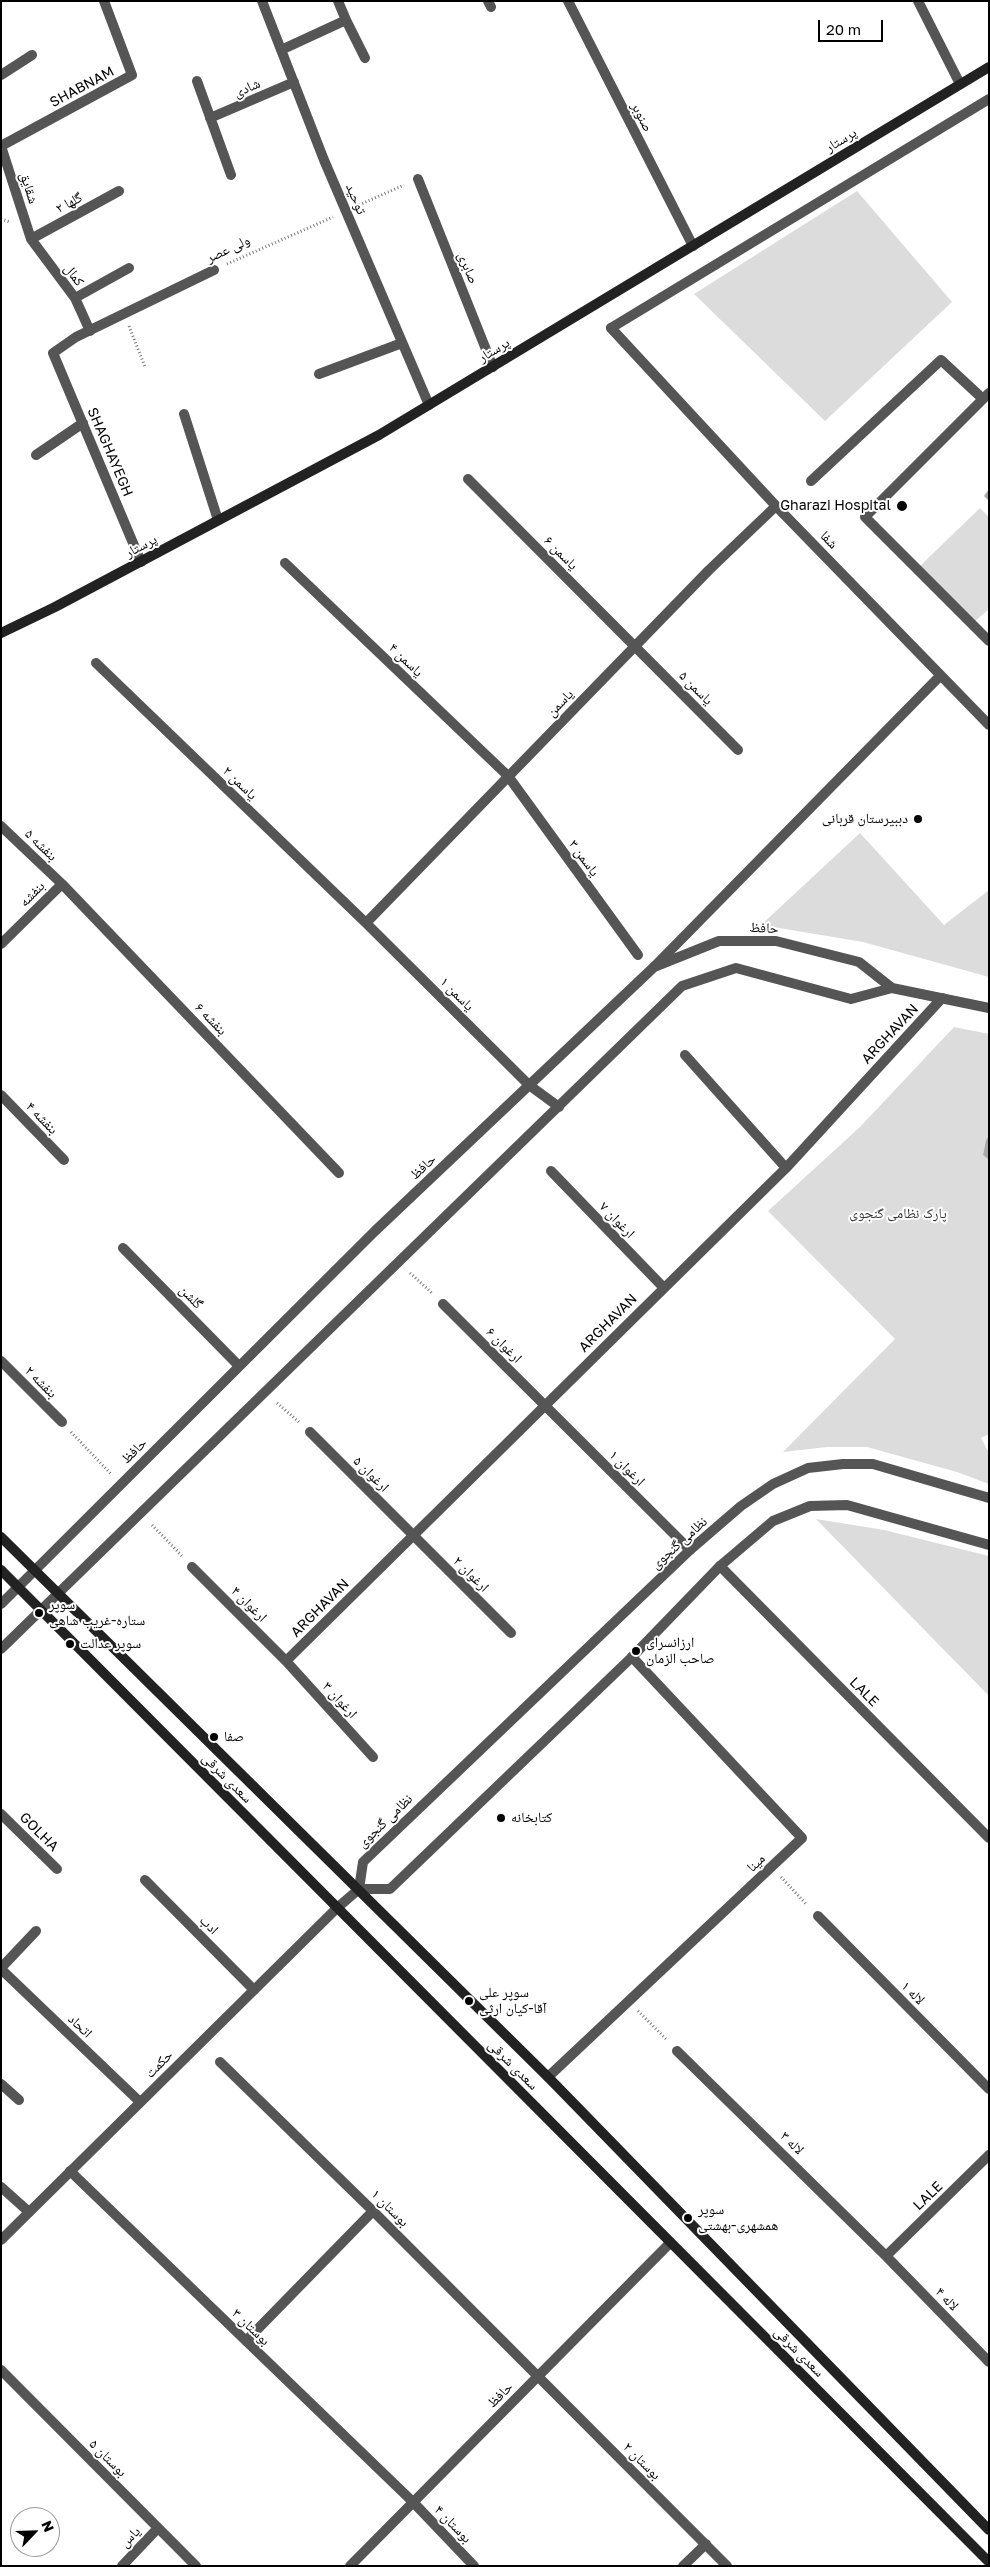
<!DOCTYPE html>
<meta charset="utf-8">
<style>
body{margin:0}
#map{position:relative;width:990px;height:2567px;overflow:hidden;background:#fff;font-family:"Golos Text",sans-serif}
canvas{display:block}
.frame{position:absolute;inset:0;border:2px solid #000;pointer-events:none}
.north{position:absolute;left:10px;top:2507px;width:50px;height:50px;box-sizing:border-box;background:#fff;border:1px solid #999;border-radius:50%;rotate:66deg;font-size:14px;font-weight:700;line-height:20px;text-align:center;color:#000}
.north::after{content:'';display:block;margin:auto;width:18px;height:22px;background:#000;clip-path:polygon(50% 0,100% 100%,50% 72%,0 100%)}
.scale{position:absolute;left:818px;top:20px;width:65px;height:22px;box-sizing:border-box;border:2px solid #000;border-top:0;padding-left:6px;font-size:15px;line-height:18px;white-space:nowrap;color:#000;-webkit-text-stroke:4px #fff;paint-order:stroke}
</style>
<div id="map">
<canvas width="990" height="2567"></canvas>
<div class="frame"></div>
<div class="north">N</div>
<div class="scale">20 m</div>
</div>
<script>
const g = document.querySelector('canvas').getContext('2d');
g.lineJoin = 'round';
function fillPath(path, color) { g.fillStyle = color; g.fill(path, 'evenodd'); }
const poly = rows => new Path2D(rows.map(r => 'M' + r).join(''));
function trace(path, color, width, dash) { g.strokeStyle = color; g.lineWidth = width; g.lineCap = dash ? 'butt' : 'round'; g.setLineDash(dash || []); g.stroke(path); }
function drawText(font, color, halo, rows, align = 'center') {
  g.font = font + ' "Golos Text","Noto Naskh Arabic",sans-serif'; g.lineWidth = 4; g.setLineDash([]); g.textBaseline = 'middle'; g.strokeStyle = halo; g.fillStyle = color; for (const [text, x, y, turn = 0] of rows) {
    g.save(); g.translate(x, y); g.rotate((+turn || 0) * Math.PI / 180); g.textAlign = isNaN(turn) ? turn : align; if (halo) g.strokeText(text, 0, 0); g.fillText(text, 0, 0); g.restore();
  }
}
fillPath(poly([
 [857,191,952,302,825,421,694,294],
 [980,508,989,517,989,609,974,622,920,566],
 [860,833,944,925,989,890,989,977,863,942,761,925],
 [954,1027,989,1034,989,1137,986,1140,983,1155,989,1160,989,1434,981,1438,989,1453,989,1484,957,1472,867,1447,827,1447,783,1452,895,1339,768,1211,860,1127],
 [816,1519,884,1530,989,1556,989,1696]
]), '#dcdcdc');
trace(poly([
 [359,205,404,185],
 [1,219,10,222],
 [227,264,333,217],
 [129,326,145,367],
 [410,1273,433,1294],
 [277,1403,299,1422],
 [71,1432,111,1474],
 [152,1525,182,1556],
 [781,1877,807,1905],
 [638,2011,667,2040]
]), '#777', 3, [1, 2.5]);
trace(poly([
 [989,393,865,517,989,641],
 [811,481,941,360,983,399]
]), '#555', 10);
trace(poly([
 [262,1,324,160,429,405],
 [338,1,346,20],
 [488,1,491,7],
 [568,1,693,246],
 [918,1,960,84],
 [281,50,346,20,365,58],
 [1,75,32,55],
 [197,81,231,175],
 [210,118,294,82],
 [1,146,132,75,104,1],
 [1,146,31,239,75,298,90,331],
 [418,179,493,367],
 [31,239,119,191],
 [75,298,129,268],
 [611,328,989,99],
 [319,374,402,343],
 [184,414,218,520],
 [36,455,83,423],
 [468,479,738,750],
 [141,562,53,353,76,337,214,270],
 [285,563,508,776,638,955],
 [96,663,366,923,529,1085],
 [1,826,62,884,339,1173],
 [366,923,709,570,776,506],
 [1,944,62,884],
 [654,967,940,676],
 [685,1055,786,1168],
 [1,1095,64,1160],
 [551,1171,664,1288],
 [123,1248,239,1366],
 [443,1304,690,1550],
 [1,1361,62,1422],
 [310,1432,511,1633],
 [720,1566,989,1838],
 [192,1567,286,1661,373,1757],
 [286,1661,786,1168,942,998],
 [1,1814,57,1869],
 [145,1880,254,1990],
 [818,1916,989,2089],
 [1,1968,36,1931],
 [1,1969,140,2102],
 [677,2051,886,2256,989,2362],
 [220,2062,373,2211,727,2566],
 [548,2077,802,1838,632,1657],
 [1,2084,19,2100],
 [70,2171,413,2502,474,2566],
 [1,2187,29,2212],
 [886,2256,989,2155],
 [246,2341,373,2211],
 [1,2370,196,2566],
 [122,2566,158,2528],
 [350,2566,670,2243],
 [683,2566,706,2544]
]), '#555', 10);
trace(poly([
 [611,328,776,506,989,725],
 [529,1085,559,1107],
 [1,1604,375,1231,654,967,719,941,776,941,859,962,892,988,989,1008],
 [1,1649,682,986,736,968,851,999,892,988],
 [359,1889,363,1862,690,1550,741,1506,773,1484,808,1468,843,1464,873,1464,989,1498],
 [359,1889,390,1889,632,1657,720,1566,773,1521,810,1506,847,1505,989,1545],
 [1,2240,337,1908,359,1889]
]), '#555', 10);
trace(poly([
 [1,633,55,607,379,435,989,67],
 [1,1537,548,2077,989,2530],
 [1,1570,989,2562]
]), '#222', 10);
fillPath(poly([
 [989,489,989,501,984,496],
 [989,1136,989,1160,983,1155,986,1140]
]), '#a9a9a9');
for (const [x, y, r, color] of [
 [902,506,6,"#000"],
 [918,819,5,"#000"],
 [39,1613,5,"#000"],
 [70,1644,5,"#000"],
 [636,1651,5,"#000"],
 [214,1737,5,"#000"],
 [501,1818,5,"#000"],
 [469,2001,5,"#000"],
 [688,2218,5,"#000"]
]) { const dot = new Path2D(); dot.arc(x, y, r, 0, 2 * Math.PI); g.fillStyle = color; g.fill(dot); trace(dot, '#fff', 2); }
drawText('14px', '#000', '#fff', [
 ["SHABNAM",82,87,-28],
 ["شادی",247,88,-23],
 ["صنوبر",642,117,63],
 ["پرستار",841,140,-31],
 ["شقایق",29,188,73],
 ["توحید",356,199,67],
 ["گلها ۲",69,203,-28],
 ["ولی عصر",228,249,-25],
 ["صابری",468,268,68],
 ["کمال",74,275,53],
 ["پرستار",494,350,-31],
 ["SHAGHAYEGH",110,452,67],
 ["شفا",829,540,46],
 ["پرستار",141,546,-28],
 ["یاسمن ۶",561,553,45],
 ["یاسمن ۴",406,660,44],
 ["یاسمن ۵",696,688,45],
 ["یاسمن",560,703,-46],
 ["یاسمن ۲",240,783,44],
 ["بنفشه ۵",41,845,44],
 ["یاسمن ۳",584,858,54],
 ["بنفشه",32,894,-45],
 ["حافظ",764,928,3],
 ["یاسمن ۱",457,994,45],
 ["بنفشه ۶",211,1019,46],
 ["ARGHAVAN",890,1034,-47],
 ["بنفشه ۴",42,1118,46],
 ["حافظ",423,1167,-43],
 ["ارغوان ۷",617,1220,46],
 ["گلشن",191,1297,46],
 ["ARGHAVAN",608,1323,-45],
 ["ارغوان ۶",504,1345,45],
 ["بنفشه ۲",41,1382,45],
 ["حافظ",134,1451,-45],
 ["ارغوان ۱",627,1468,45],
 ["ارغوان ۵",371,1474,45],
 ["نظامی گنجوی",679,1543,-42],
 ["ارغوان ۲",471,1574,45],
 ["ارغوان ۴",249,1604,45],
 ["ARGHAVAN",320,1608,-45],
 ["LALE",864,1692,45],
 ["ارغوان ۳",340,1700,48],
 ["سعدی شرقی",227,1778,45],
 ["نظامی گنجوی",385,1821,-44],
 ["GOLHA",39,1832,45],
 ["مینا",756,1863,-44],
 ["ادب",209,1925,45],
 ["لاله ۱",913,1993,45],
 ["اتحاد",80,2026,44],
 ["حکمت",159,2064,-45],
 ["سعدی شرقی",513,2065,45],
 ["لاله ۳",792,2143,44],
 ["LALE",928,2196,-44],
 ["بوستان ۱",390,2208,45],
 ["لاله ۴",947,2299,46],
 ["بوستان ۳",251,2327,44],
 ["سعدی شرقی",799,2352,45],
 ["حافظ",500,2395,-45],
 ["بوستان ۵",108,2458,45],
 ["بوستان ۲",642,2461,45],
 ["بوستان ۴",453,2524,46],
 ["یاس",130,2537,-46]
]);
drawText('14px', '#000', '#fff', [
 ["Gharazi Hospital",891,506,"right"],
 ["دببیرستان قربانی",908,819,"right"],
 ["سوپر",49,1605],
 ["ستاره-غریب شاهی",49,1621],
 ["ارزانسرای",646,1643],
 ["صاحب الزمان",646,1659],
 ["سوپر عدالت",80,1644],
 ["صفا",224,1737],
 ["کتابخانه",511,1818],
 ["سوپر علی",479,1993],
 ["آقا-کیان ارثی",479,2009],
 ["سوپر",698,2210],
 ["همشهری-بهشتی",698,2226]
], 'left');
drawText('14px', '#333', '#fff', [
 ["پارک نظامی گنجوی",898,1214]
]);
</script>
